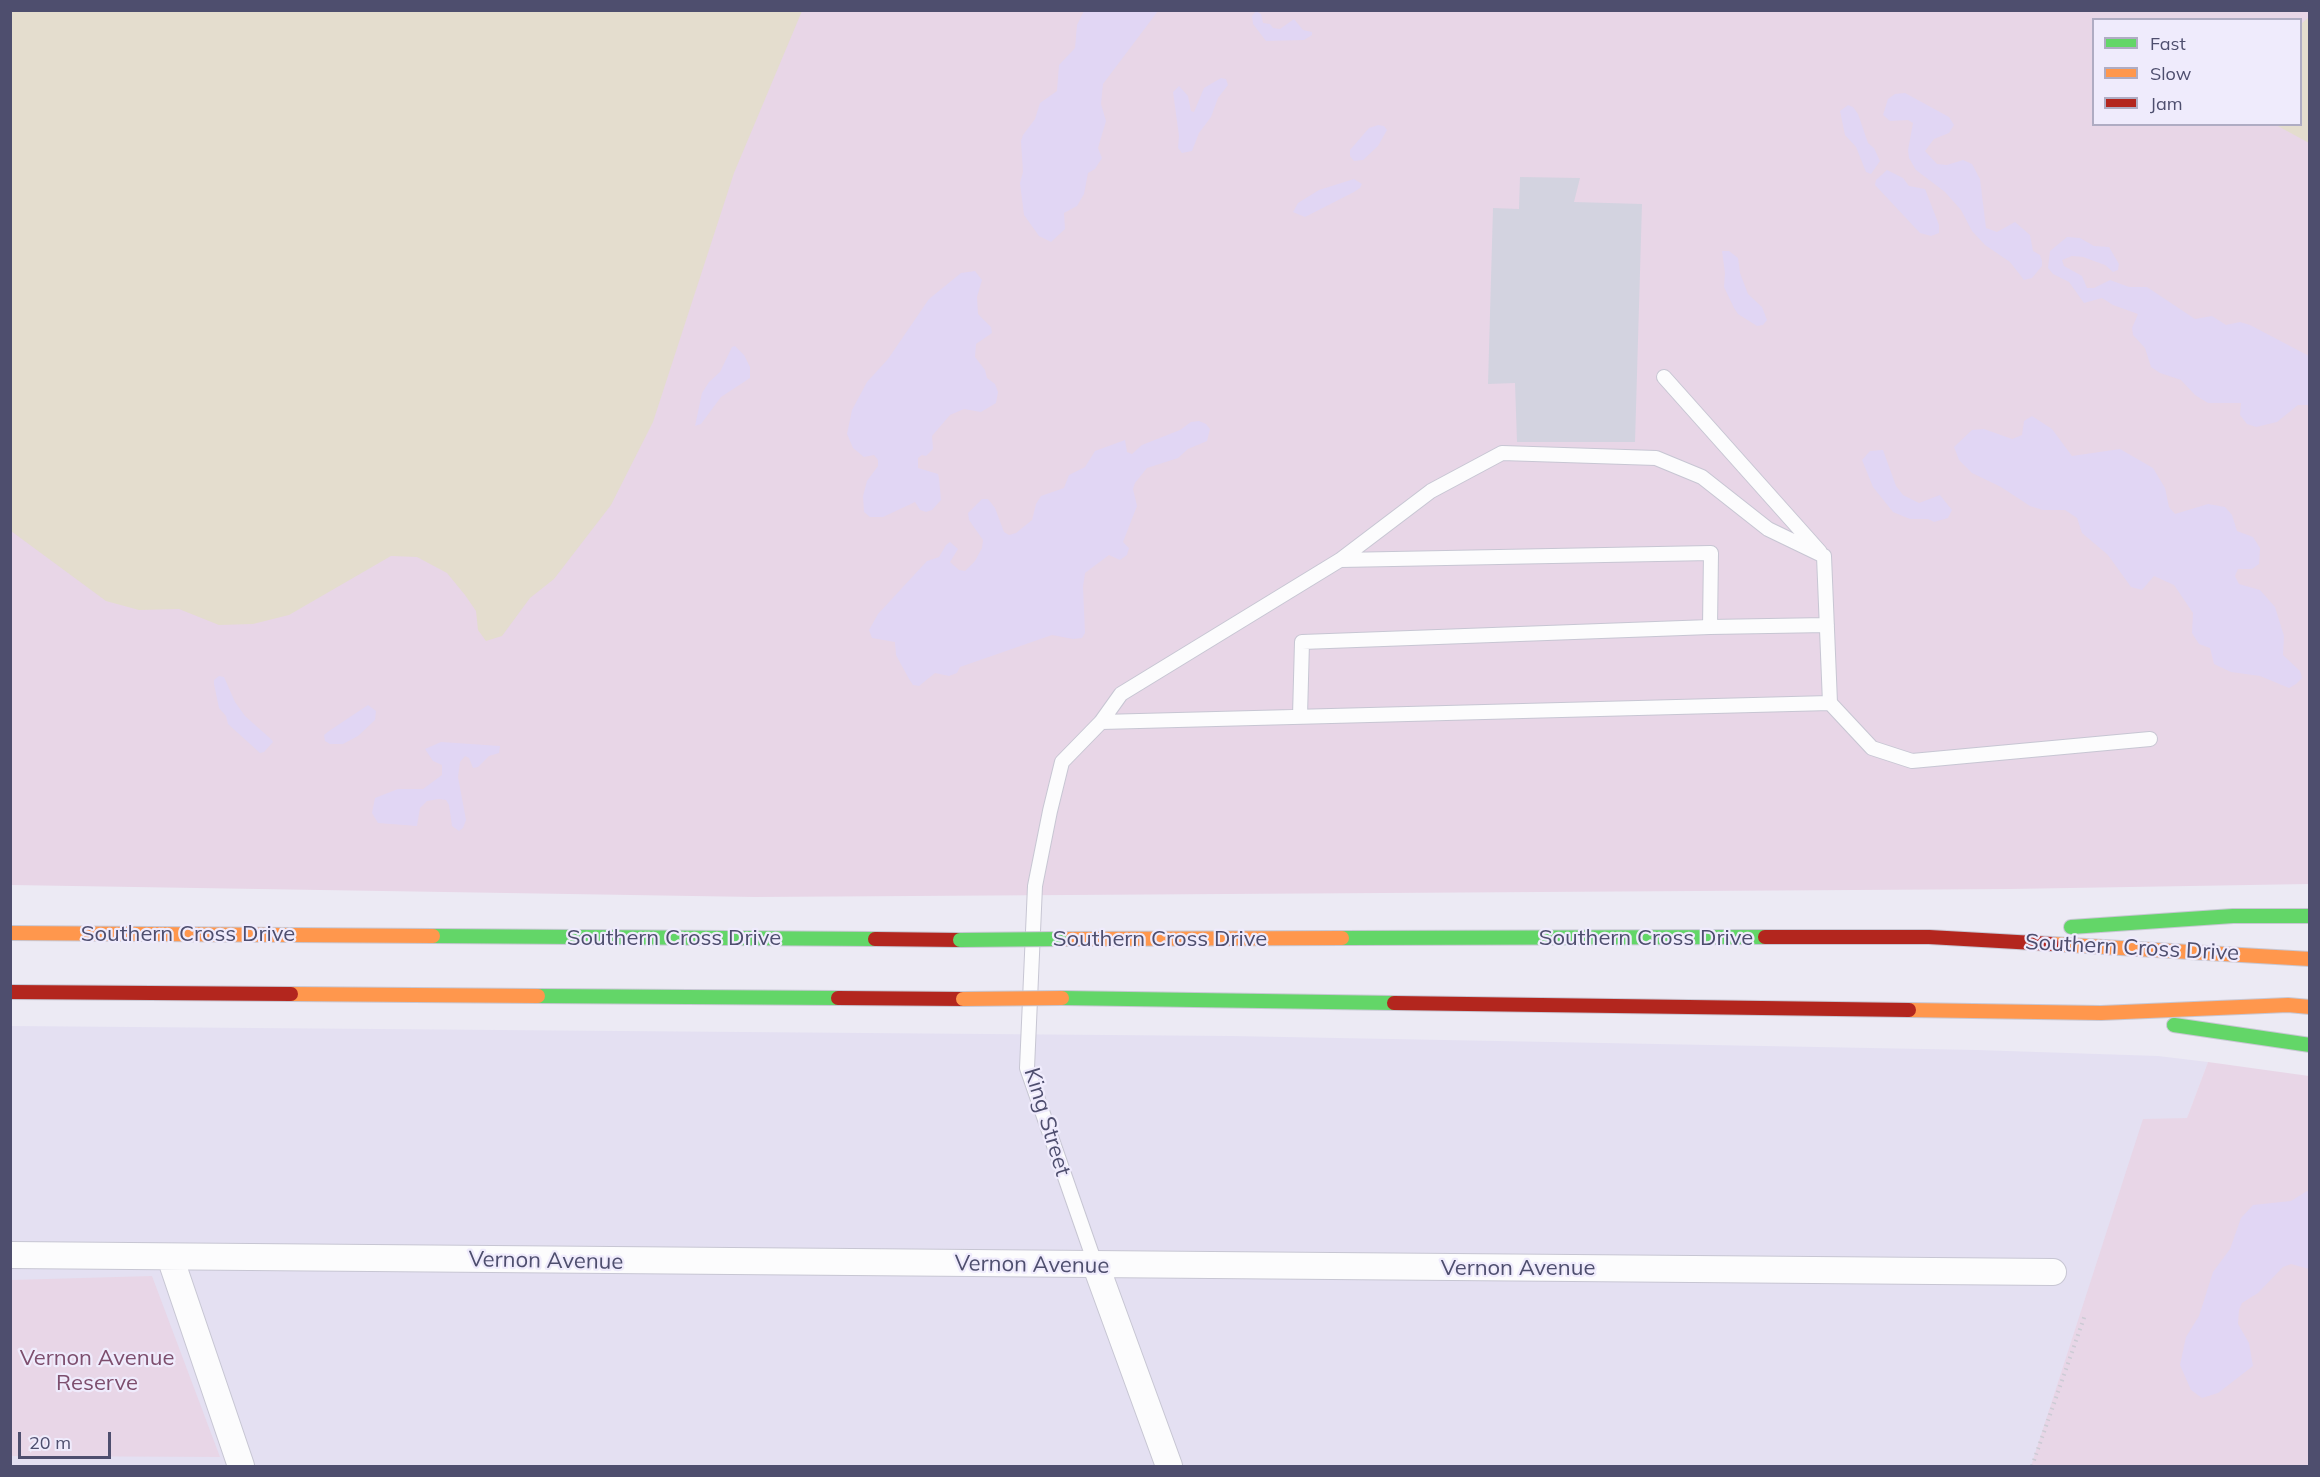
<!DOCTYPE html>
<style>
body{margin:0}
#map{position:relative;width:2320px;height:1477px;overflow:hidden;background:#eceaf4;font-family:Mulish,sans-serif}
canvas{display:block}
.frame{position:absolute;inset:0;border:12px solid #4e4e6e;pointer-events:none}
.legend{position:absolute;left:2092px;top:18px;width:210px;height:108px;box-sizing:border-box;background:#efebfc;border:2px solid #afacc3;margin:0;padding:8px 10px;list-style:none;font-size:18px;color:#4e4e6e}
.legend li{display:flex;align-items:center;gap:12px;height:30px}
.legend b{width:30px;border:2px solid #afacc3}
.scale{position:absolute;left:18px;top:1432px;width:93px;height:27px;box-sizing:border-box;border:3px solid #4e4e6e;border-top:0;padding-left:8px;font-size:18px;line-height:21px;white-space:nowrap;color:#4e4e6e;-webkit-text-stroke:4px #efebfc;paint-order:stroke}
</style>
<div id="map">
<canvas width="2320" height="1477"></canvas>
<div class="frame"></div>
<ul class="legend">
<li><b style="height:8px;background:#63d668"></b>Fast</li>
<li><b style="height:8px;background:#ff974d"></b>Slow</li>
<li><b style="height:8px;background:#b3261e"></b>Jam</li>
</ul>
<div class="scale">20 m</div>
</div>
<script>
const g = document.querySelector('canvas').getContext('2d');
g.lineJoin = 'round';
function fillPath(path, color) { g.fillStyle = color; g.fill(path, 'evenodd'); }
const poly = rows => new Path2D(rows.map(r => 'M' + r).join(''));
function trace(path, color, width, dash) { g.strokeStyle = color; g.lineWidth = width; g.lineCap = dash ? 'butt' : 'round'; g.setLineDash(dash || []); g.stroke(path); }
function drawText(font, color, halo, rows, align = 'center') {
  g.font = font + ' Mulish,sans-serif'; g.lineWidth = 4.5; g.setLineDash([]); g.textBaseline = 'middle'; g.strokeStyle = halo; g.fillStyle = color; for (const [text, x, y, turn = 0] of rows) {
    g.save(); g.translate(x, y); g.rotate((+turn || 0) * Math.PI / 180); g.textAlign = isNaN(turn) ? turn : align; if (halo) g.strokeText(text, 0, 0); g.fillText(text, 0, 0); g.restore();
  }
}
fillPath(poly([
 [11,1026,1231,1036,1977,1050,2158,1056,2208,1062,2058,1466,11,1466]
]), '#e4e0f2');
fillPath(poly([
 [722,11,2309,11,2309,884,2010,889,755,897,11,885,10,454],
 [2094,20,2300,20,2300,124,2094,124],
 [2208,1062,2309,1076,2309,1466,2031,1466,2143,1119,2187,1118],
 [152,1276,220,1457,11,1456,11,1280]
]), '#e8d6e7');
fillPath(poly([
 [1084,11,1158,11,1103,84,1101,104,1106,121,1098,148,1102,158,1095,169,1088,173,1084,194,1077,206,1064,213,1065,229,1051,242,1039,236,1024,215,1020,183,1023,172,1021,141,1023,135,1035,119,1040,103,1057,91,1059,65,1075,48,1077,25],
 [1256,11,1261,14,1263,23,1270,24,1273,28,1280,29,1294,19,1303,30,1312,32,1312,35,1304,40,1266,41,1253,24,1252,16],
 [1221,78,1226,79,1228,85,1218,98,1211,117,1199,133,1192,151,1182,153,1178,148,1179,136,1173,92,1179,86,1188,96,1191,111,1194,112,1204,88],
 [1905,93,1949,117,1954,125,1949,133,1934,139,1925,151,1937,164,1947,165,1963,160,1972,164,1980,179,1986,228,1997,232,2015,222,2030,235,2033,251,2040,255,2042,261,2042,266,2032,278,2024,280,2010,262,1985,245,1972,231,1961,210,1945,192,1916,170,1909,158,1908,150,1913,123,1908,120,1890,121,1883,115,1888,99,1895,94],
 [1848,105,1853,107,1858,114,1868,143,1874,148,1880,161,1871,174,1866,172,1856,147,1845,135,1840,111],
 [1378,125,1384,126,1387,130,1378,146,1363,160,1354,161,1350,156,1350,150,1369,128],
 [1887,170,1903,178,1909,186,1925,189,1939,225,1939,233,1931,236,1920,233,1875,185,1876,180],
 [1354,179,1362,184,1360,188,1354,192,1305,217,1293,212,1298,203,1319,190],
 [2067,237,2080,238,2094,246,2109,247,2119,264,2118,270,2113,272,2105,265,2083,257,2072,256,2062,260,2064,266,2082,276,2087,288,2094,288,2110,280,2129,287,2147,287,2195,319,2212,316,2226,325,2240,322,2250,325,2309,356,2309,405,2298,405,2277,422,2256,427,2247,424,2240,415,2241,403,2208,403,2195,395,2181,380,2160,373,2151,367,2145,348,2133,335,2132,328,2138,314,2113,305,2102,298,2084,303,2069,282,2053,274,2048,268,2050,251],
 [1722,251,1729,251,1738,258,1740,273,1748,294,1762,307,1767,320,1763,325,1757,326,1738,314,1734,308,1724,287,1725,273],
 [975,271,982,280,977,297,978,314,991,327,992,333,976,344,975,357,985,370,987,378,995,384,998,392,996,403,981,412,964,409,950,415,932,436,933,449,926,456,922,455,918,458,918,468,938,474,939,478,941,500,932,510,926,512,920,510,915,502,883,517,870,517,864,512,863,496,867,481,878,466,878,460,874,455,864,457,853,448,847,434,852,410,867,382,888,359,929,299,961,273],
 [735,346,744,355,750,367,750,378,721,397,701,424,695,426,702,393,709,382,720,372,732,347],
 [2032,416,2052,429,2072,456,2120,449,2153,468,2165,488,2169,507,2175,514,2208,504,2225,507,2232,515,2237,531,2253,537,2260,548,2259,564,2252,569,2238,569,2235,576,2239,584,2260,590,2275,607,2284,636,2283,655,2300,671,2302,678,2296,684,2289,688,2260,676,2231,672,2214,664,2210,648,2199,644,2192,633,2193,613,2174,585,2154,576,2142,590,2131,587,2108,555,2082,533,2077,518,2065,510,2043,510,2030,506,2001,487,1972,473,1959,460,1954,447,1972,430,1984,429,2012,439,2022,435,2024,421],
 [1199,421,1206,424,1210,429,1207,441,1188,449,1178,458,1147,468,1135,483,1133,489,1137,506,1123,542,1129,548,1127,555,1120,560,1109,555,1085,573,1083,587,1085,633,1082,638,1073,639,1052,635,960,667,957,673,949,676,935,673,919,686,913,685,909,679,896,655,895,642,872,638,869,630,878,614,927,561,939,557,946,545,950,542,958,549,950,562,959,570,965,571,975,561,982,548,983,540,969,520,968,513,982,499,988,499,995,508,1004,532,1009,535,1016,533,1032,520,1036,504,1041,496,1064,488,1069,475,1085,467,1095,451,1125,440,1127,452,1132,454,1142,445,1180,430,1191,422],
 [1883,450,1896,486,1903,495,1919,503,1940,495,1952,510,1948,518,1934,522,1928,519,1910,519,1893,512,1873,487,1862,460,1870,451],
 [219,676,224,677,235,702,245,716,272,740,273,742,264,752,260,753,228,724,226,716,219,708,214,684,214,680],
 [368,705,376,711,375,720,358,736,343,744,330,744,325,741,324,735,329,731],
 [441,742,500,746,499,753,489,756,478,767,473,768,469,758,465,756,460,762,458,777,466,820,463,828,459,831,452,826,449,805,446,800,439,799,427,801,420,808,417,826,378,823,372,813,375,798,398,789,423,789,442,775,442,765,433,761,425,749],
 [2307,1191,2310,1192,2309,1269,2291,1264,2283,1267,2258,1293,2242,1303,2239,1310,2238,1324,2249,1343,2253,1366,2218,1393,2202,1398,2191,1390,2180,1365,2186,1337,2199,1316,2213,1272,2230,1249,2241,1218,2253,1205,2291,1201]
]), '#e1d6f4');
fillPath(poly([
 [11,10,802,11,734,173,653,422,611,505,554,579,530,598,502,636,486,641,478,630,476,611,465,595,447,573,417,557,391,556,289,615,253,624,219,625,179,609,139,610,106,601,11,531],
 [2309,17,2310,17,2309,143,2276,125,2300,124,2301,24]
]), '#e4ddce');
fillPath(poly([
 [1520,177,1580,178,1574,202,1642,204,1635,442,1517,442,1515,383,1488,384,1493,208,1519,209]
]), '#d3d3e0');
const lane = poly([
 [1664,377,1820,552],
 [1830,703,1872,748,1912,761,2150,739],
 [1300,716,1302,642,1710,627],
 [1101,722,1121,694,1340,560,1711,553,1710,627,1827,625],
 [1096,1266,1027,1068,1035,886,1050,811,1062,762,1101,722,1830,703,1824,556,1768,529,1702,477,1656,458,1502,453,1431,491,1340,560]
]);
const street = poly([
 [10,1255,2053,1272],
 [170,1257,241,1466],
 [1096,1266,1169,1466]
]);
const fast = poly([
 [2071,927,2233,916,2310,916],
 [433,936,875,939],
 [1342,938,1765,937],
 [538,996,838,998],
 [1062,998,1394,1003],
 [2174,1025,2310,1045]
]);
const slow = poly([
 [10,933,433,936],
 [1060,939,1342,938],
 [2052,944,2310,959],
 [291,994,538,996],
 [1909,1010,2101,1013,2288,1005,2310,1007]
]);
const jam = poly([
 [1765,937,1929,937,2052,944],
 [875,939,960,940],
 [10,992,291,994],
 [838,998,963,999],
 [1394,1003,1909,1010]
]);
trace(lane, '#c7c6d3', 16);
trace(street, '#c7c6d3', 28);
trace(fast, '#c7c7d3', 16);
trace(slow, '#c7c7d3', 16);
trace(jam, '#c7c7d3', 16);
trace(poly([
 [2032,1466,2085,1315]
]), '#cccbd5', 4, [1.5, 4.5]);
trace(lane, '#fcfcfd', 14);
trace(street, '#fcfcfd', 26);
trace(fast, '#63d668', 14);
trace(slow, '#ff974d', 14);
trace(jam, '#b3261e', 14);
const fastBridge = poly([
 [960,940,1060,939]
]);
const slowBridge = poly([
 [963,999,1062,998]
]);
trace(fastBridge, '#c7c7d3', 16, []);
trace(slowBridge, '#c7c7d3', 16, []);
trace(fastBridge, '#63d668', 14);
trace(slowBridge, '#ff974d', 14);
drawText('22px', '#4e4e6e', '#efebfc', [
 ["Southern Cross Drive",188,934],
 ["Southern Cross Drive",674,938],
 ["Southern Cross Drive",1646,938],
 ["Southern Cross Drive",1160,939],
 ["Southern Cross Drive",2132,948,3],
 ["King Street",1047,1122,73],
 ["Vernon Avenue",546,1261,1],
 ["Vernon Avenue",1032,1265,1],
 ["Vernon Avenue",1518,1268]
]);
drawText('22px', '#7d4e6d', '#efebfc', [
 ["Vernon Avenue",97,1358],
 ["Reserve",97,1383]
]);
</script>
